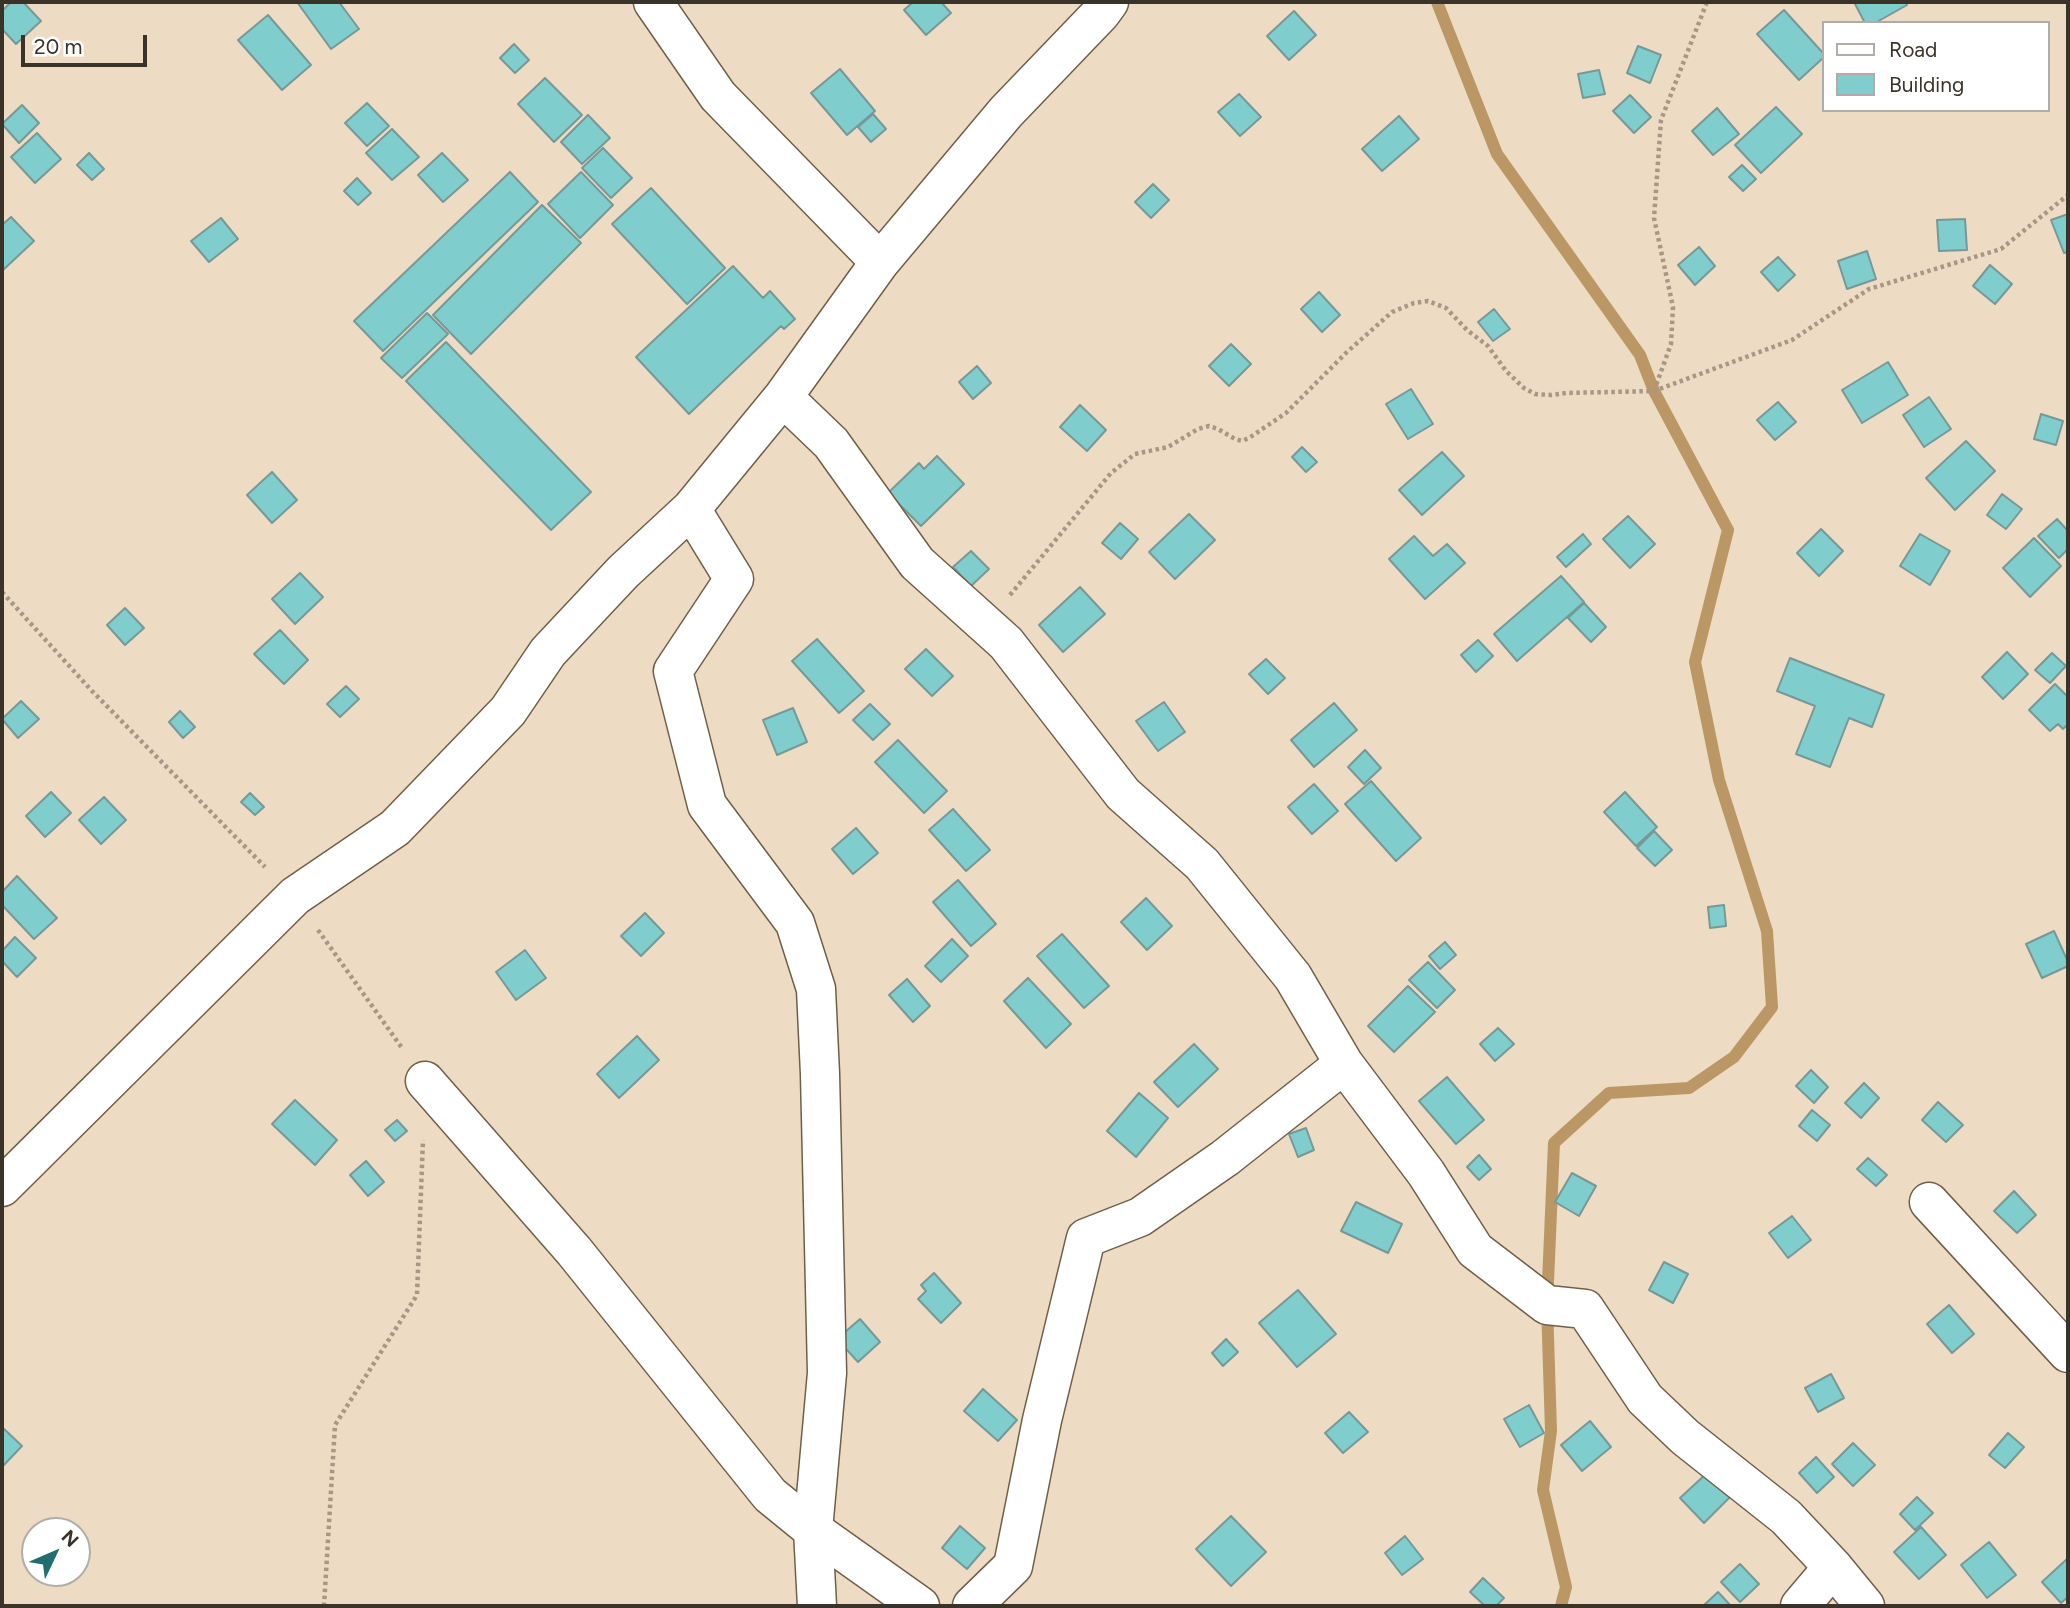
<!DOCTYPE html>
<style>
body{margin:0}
#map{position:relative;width:2070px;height:1608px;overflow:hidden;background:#eedbc3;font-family:Figtree,sans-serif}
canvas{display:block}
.frame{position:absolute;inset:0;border:4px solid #3a3329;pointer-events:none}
.legend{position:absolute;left:1822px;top:21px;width:228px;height:91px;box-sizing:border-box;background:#fff;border:2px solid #b0ada9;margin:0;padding:9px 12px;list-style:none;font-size:21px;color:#3a3329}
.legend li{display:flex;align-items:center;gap:14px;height:35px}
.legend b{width:35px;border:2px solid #b0ada9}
.north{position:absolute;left:21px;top:1517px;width:70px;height:70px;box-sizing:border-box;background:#fff;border:2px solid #b0ada9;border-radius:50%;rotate:46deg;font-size:19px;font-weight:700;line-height:28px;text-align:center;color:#3a3329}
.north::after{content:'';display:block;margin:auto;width:24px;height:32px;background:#226d6d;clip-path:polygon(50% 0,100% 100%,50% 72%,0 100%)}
.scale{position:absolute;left:21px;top:35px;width:126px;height:32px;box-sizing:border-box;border:4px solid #3a3329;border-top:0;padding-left:9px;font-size:21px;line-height:24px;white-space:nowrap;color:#3a3329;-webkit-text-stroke:5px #fff;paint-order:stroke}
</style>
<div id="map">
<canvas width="2070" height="1608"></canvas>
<div class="frame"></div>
<ul class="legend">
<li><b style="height:9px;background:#fff"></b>Road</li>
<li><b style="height:19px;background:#7fcecd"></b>Building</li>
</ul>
<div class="north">N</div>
<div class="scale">20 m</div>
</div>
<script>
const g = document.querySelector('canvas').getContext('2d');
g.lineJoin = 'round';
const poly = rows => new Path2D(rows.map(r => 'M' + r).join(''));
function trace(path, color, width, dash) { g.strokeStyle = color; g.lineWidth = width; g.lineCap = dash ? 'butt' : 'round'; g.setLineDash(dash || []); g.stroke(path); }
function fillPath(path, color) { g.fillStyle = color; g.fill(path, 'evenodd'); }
trace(poly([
 [1437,2,1497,154,1640,355,1654,391,1728,530,1695,662,1719,780,1767,931,1772,1007,1734,1057,1689,1088,1609,1093,1554,1143,1547,1305,1551,1431,1543,1490,1566,1587,1561,1606]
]), '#bb9766', 12);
const building = poly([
 [11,2,23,2,41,21,16,44,2,29,2,11,11,2],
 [297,2,339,2,359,29,331,49,297,2],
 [913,2,941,2,951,13,926,35,904,10,913,2],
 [1854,2,1905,2,1907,5,1875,23,1865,23,1854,2],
 [1784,10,1823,53,1823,58,1799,80,1757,34,1784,10],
 [1294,11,1316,35,1289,60,1267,36,1294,11],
 [268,15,311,65,282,90,238,40,268,15],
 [514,44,529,60,515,73,500,58,514,44],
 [1638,46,1661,55,1650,83,1627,73,1638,46],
 [840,69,875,111,847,135,811,93,840,69],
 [1599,70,1605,94,1583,98,1578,74,1599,70],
 [545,78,582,115,554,142,518,104,545,78],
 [1239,94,1261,117,1240,136,1218,112,1239,94],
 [1630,95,1651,117,1634,133,1613,111,1630,95],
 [367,103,389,126,367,146,345,123,367,103],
 [22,105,39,123,19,143,2,124,22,105],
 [1776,107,1802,134,1761,173,1735,145,1776,107],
 [1717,108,1739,134,1713,155,1692,131,1717,108],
 [873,114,886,129,871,142,858,127,873,114],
 [588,115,610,138,582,164,561,142,588,115],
 [1399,116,1419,139,1382,171,1362,149,1399,116],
 [392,129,419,157,392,180,366,153,392,129],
 [37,133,61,159,35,183,11,157,37,133],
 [603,148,632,178,611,198,582,168,603,148],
 [89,153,104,169,92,180,77,165,89,153],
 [442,153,468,180,443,202,418,175,442,153],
 [1742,165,1756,179,1743,191,1729,177,1742,165],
 [510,172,538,202,383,351,354,321,510,172],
 [581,172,613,205,580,238,548,204,581,172],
 [357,178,371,193,358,205,344,191,357,178],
 [1153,184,1169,200,1151,218,1135,202,1153,184],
 [651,188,725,268,687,304,612,224,651,188],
 [542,205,581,243,471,354,433,315,542,205],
 [2068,214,2068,252,2064,253,2051,220,2068,214],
 [11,217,34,241,2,271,2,225,11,217],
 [221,218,238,239,209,262,191,241,221,218],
 [1965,219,1967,250,1939,251,1937,220,1965,219],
 [1699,247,1715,266,1695,285,1678,265,1699,247],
 [1867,251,1876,279,1847,289,1838,261,1867,251],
 [1778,257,1795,275,1778,291,1761,272,1778,257],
 [1990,265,2012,284,1995,304,1973,286,1990,265],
 [733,266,763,298,770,291,795,319,784,329,781,326,689,414,636,357,733,266],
 [1319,292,1340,315,1322,332,1301,309,1319,292],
 [1494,309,1510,329,1493,341,1478,322,1494,309],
 [427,313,448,334,402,378,381,358,427,313],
 [446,342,591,492,551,530,406,381,446,342],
 [1231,344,1251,364,1229,386,1209,366,1231,344],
 [1888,362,1908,395,1862,423,1842,390,1888,362],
 [977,366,991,383,973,399,959,382,977,366],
 [1411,389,1433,424,1408,439,1386,404,1411,389],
 [1929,397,1951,429,1924,447,1903,415,1929,397],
 [1778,402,1796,422,1775,440,1757,420,1778,402],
 [1080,405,1106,430,1087,451,1060,427,1080,405],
 [2041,414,2063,421,2056,445,2034,439,2041,414],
 [1966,441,1995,471,1955,510,1926,478,1966,441],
 [1302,447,1317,462,1306,472,1292,457,1302,447],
 [1442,452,1464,476,1422,515,1399,490,1442,452],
 [937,456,964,484,921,526,888,493,919,463,924,469,937,456],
 [272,472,297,500,272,523,247,495,272,472],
 [2002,494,2022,509,2006,529,1987,515,2002,494],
 [1189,514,1215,540,1175,579,1149,552,1189,514],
 [1628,516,1655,544,1630,568,1603,539,1628,516],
 [2057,519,2068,531,2068,549,2059,558,2038,536,2057,519],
 [1120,523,1138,539,1121,559,1102,543,1120,523],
 [1821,529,1843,551,1819,576,1797,553,1821,529],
 [1583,534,1591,544,1566,567,1557,557,1583,534],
 [1920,534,1950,551,1930,585,1900,566,1920,534],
 [1414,536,1433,556,1447,544,1465,563,1425,599,1389,559,1414,536],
 [2034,538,2061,566,2030,597,2003,568,2034,538],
 [971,551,989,569,971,586,953,567,971,551],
 [300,573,323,597,295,624,272,599,300,573],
 [1561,576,1584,602,1517,661,1494,634,1561,576],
 [1080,587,1105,614,1063,652,1039,625,1080,587],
 [1584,603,1606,627,1591,642,1568,618,1584,603],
 [125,608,144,628,125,645,107,625,125,608],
 [280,630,308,660,284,684,254,654,280,630],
 [817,639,864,691,839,713,792,661,817,639],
 [1478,640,1493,656,1476,672,1461,655,1478,640],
 [926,649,953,676,932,696,905,669,926,649],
 [2007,652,2028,674,2003,699,1982,677,2007,652],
 [2052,653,2066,666,2050,683,2035,670,2052,653],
 [1790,658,1884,695,1872,727,1849,718,1830,767,1796,754,1815,706,1777,691,1790,658],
 [1266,659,1285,678,1268,694,1249,674,1266,659],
 [2055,684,2068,697,2068,724,2063,729,2058,724,2050,731,2029,710,2055,684],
 [346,686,359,699,340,717,327,704,346,686],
 [21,701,39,719,18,738,2,719,21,701],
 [1164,702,1185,732,1158,751,1136,721,1164,702],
 [1334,703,1357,730,1314,767,1291,740,1334,703],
 [870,704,890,724,873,740,853,720,870,704],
 [793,708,807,742,777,755,763,720,793,708],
 [180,711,195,727,183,738,169,722,180,711],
 [898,740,947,791,924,813,875,762,898,740],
 [1365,750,1381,768,1364,784,1348,767,1365,750],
 [1371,781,1421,838,1396,861,1345,804,1371,781],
 [1314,784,1338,811,1312,834,1288,807,1314,784],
 [51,792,71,813,45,837,26,816,51,792],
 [1625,792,1657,827,1636,846,1604,812,1625,792],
 [250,793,264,807,255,815,241,802,250,793],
 [104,797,126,820,101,844,79,820,104,797],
 [953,809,990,850,966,871,929,830,953,809],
 [856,828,878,853,853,874,832,849,856,828],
 [1654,831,1672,850,1655,866,1637,848,1654,831],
 [17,876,57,918,34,939,2,905,2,892,17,876],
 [958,880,996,924,971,946,933,902,958,880],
 [1146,898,1172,926,1147,950,1121,922,1146,898],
 [1724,905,1726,926,1710,928,1708,907,1724,905],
 [645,913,664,933,641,956,621,936,645,913],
 [2054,931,2068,962,2068,966,2042,978,2026,944,2054,931],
 [1062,934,1109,986,1084,1008,1037,956,1062,934],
 [15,937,36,958,17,977,2,961,2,951,15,937],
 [952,939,968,956,941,982,925,966,952,939],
 [1445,942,1456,955,1440,969,1429,956,1445,942],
 [525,950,546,978,516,1000,496,972,525,950],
 [1428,962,1455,990,1437,1008,1409,980,1428,962],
 [1028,978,1071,1024,1046,1048,1004,1001,1028,978],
 [907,979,930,1006,913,1022,889,995,907,979],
 [1408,986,1435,1012,1394,1052,1368,1026,1408,986],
 [1498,1028,1514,1044,1495,1061,1480,1044,1498,1028],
 [637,1036,659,1060,619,1098,597,1074,637,1036],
 [1194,1044,1218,1069,1178,1107,1154,1082,1194,1044],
 [1811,1070,1828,1087,1814,1103,1796,1086,1811,1070],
 [1447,1077,1484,1120,1456,1144,1419,1101,1447,1077],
 [1864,1083,1879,1098,1861,1118,1845,1103,1864,1083],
 [1139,1093,1168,1118,1136,1157,1107,1131,1139,1093],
 [295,1100,337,1140,315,1165,272,1124,295,1100],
 [1938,1102,1963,1125,1946,1142,1922,1120,1938,1102],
 [1812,1110,1830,1125,1817,1141,1799,1126,1812,1110],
 [397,1120,407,1131,395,1141,385,1130,397,1120],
 [1306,1128,1314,1150,1298,1157,1289,1134,1306,1128],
 [1479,1155,1491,1169,1479,1180,1467,1167,1479,1155],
 [1868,1158,1887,1175,1876,1186,1857,1169,1868,1158],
 [366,1161,384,1182,368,1196,350,1175,366,1161],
 [1572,1173,1596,1186,1579,1216,1555,1202,1572,1173],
 [2014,1191,2036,1215,2017,1233,1994,1211,2014,1191],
 [1356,1202,1402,1224,1388,1253,1341,1231,1356,1202],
 [1792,1216,1811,1240,1788,1258,1769,1233,1792,1216],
 [1664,1262,1688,1274,1673,1303,1649,1290,1664,1262],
 [934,1273,961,1303,941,1323,918,1299,926,1291,921,1285,934,1273],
 [1298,1290,1336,1334,1297,1367,1259,1323,1298,1290],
 [1949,1305,1974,1334,1952,1353,1927,1324,1949,1305],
 [860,1319,880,1342,858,1362,837,1339,860,1319],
 [1226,1339,1238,1352,1223,1366,1212,1353,1226,1339],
 [1831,1374,1844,1398,1818,1412,1805,1388,1831,1374],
 [983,1389,1017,1420,998,1441,964,1411,983,1389],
 [1529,1405,1544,1433,1520,1447,1504,1419,1529,1405],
 [1349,1412,1368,1432,1343,1453,1325,1433,1349,1412],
 [1590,1421,1611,1447,1582,1471,1561,1445,1590,1421],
 [2,1427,22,1446,2,1467,2,1427],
 [2008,1433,2024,1447,2005,1468,1989,1455,2008,1433],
 [1853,1443,1875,1465,1853,1486,1832,1464,1853,1443],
 [1816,1457,1834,1477,1817,1493,1799,1473,1816,1457],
 [1707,1473,1730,1497,1704,1523,1680,1498,1707,1473],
 [1917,1497,1933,1513,1915,1530,1900,1514,1917,1497],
 [1231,1516,1266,1552,1231,1586,1196,1549,1231,1516],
 [960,1526,985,1548,967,1569,942,1548,960,1526],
 [1921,1527,1946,1555,1919,1579,1894,1552,1921,1527],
 [1405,1536,1423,1559,1402,1575,1385,1553,1405,1536],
 [1989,1542,2016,1575,1987,1598,1961,1565,1989,1542],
 [2068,1558,2068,1597,2061,1603,2042,1582,2068,1558],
 [1740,1564,1759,1584,1740,1602,1721,1582,1740,1564],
 [1483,1578,1504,1598,1496,1606,1485,1606,1470,1592,1483,1578],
 [1718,1592,1731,1606,1703,1606,1718,1592]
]);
fillPath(building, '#7fcecd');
trace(building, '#769998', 2);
const minor = poly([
 [653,2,718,96,880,262],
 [783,397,831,443,917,563,1006,643,1123,794,1202,864,1293,977,1344,1064,1225,1158,1140,1217,1086,1238,1042,1420,1013,1566,972,1606],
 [691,509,734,579,673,671,707,805,795,923,816,989,820,1074,827,1373,813,1530,817,1606],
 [1344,1064,1426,1173,1475,1250,1547,1305,1585,1309,1645,1399,1685,1437,1786,1517,1833,1567,1865,1606],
 [425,1081,574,1251,770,1495,813,1530,920,1606],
 [2,1187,295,896,395,828,508,711,548,652,623,572,691,509,783,397,880,262,1006,112,1101,13,1109,2],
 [1929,1202,2068,1353],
 [1800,1606,1833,1567]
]);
trace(minor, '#6f5f49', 41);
trace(poly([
 [1654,391,1671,344,1673,307,1654,218,1661,120,1707,2],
 [2,592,92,691,265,867],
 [1010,595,1111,473,1135,454,1168,447,1198,429,1209,426,1218,429,1235,439,1242,441,1249,438,1286,413,1347,352,1392,312,1414,303,1428,301,1446,308,1467,330,1488,346,1506,371,1524,388,1535,394,1551,395,1566,393,1654,391,1792,340,1869,289,2001,249,2068,195],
 [318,930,402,1048],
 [324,1606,335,1425,417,1295,423,1140]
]), '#a79886', 4.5, [3.5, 3.5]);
trace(minor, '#fff', 38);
</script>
